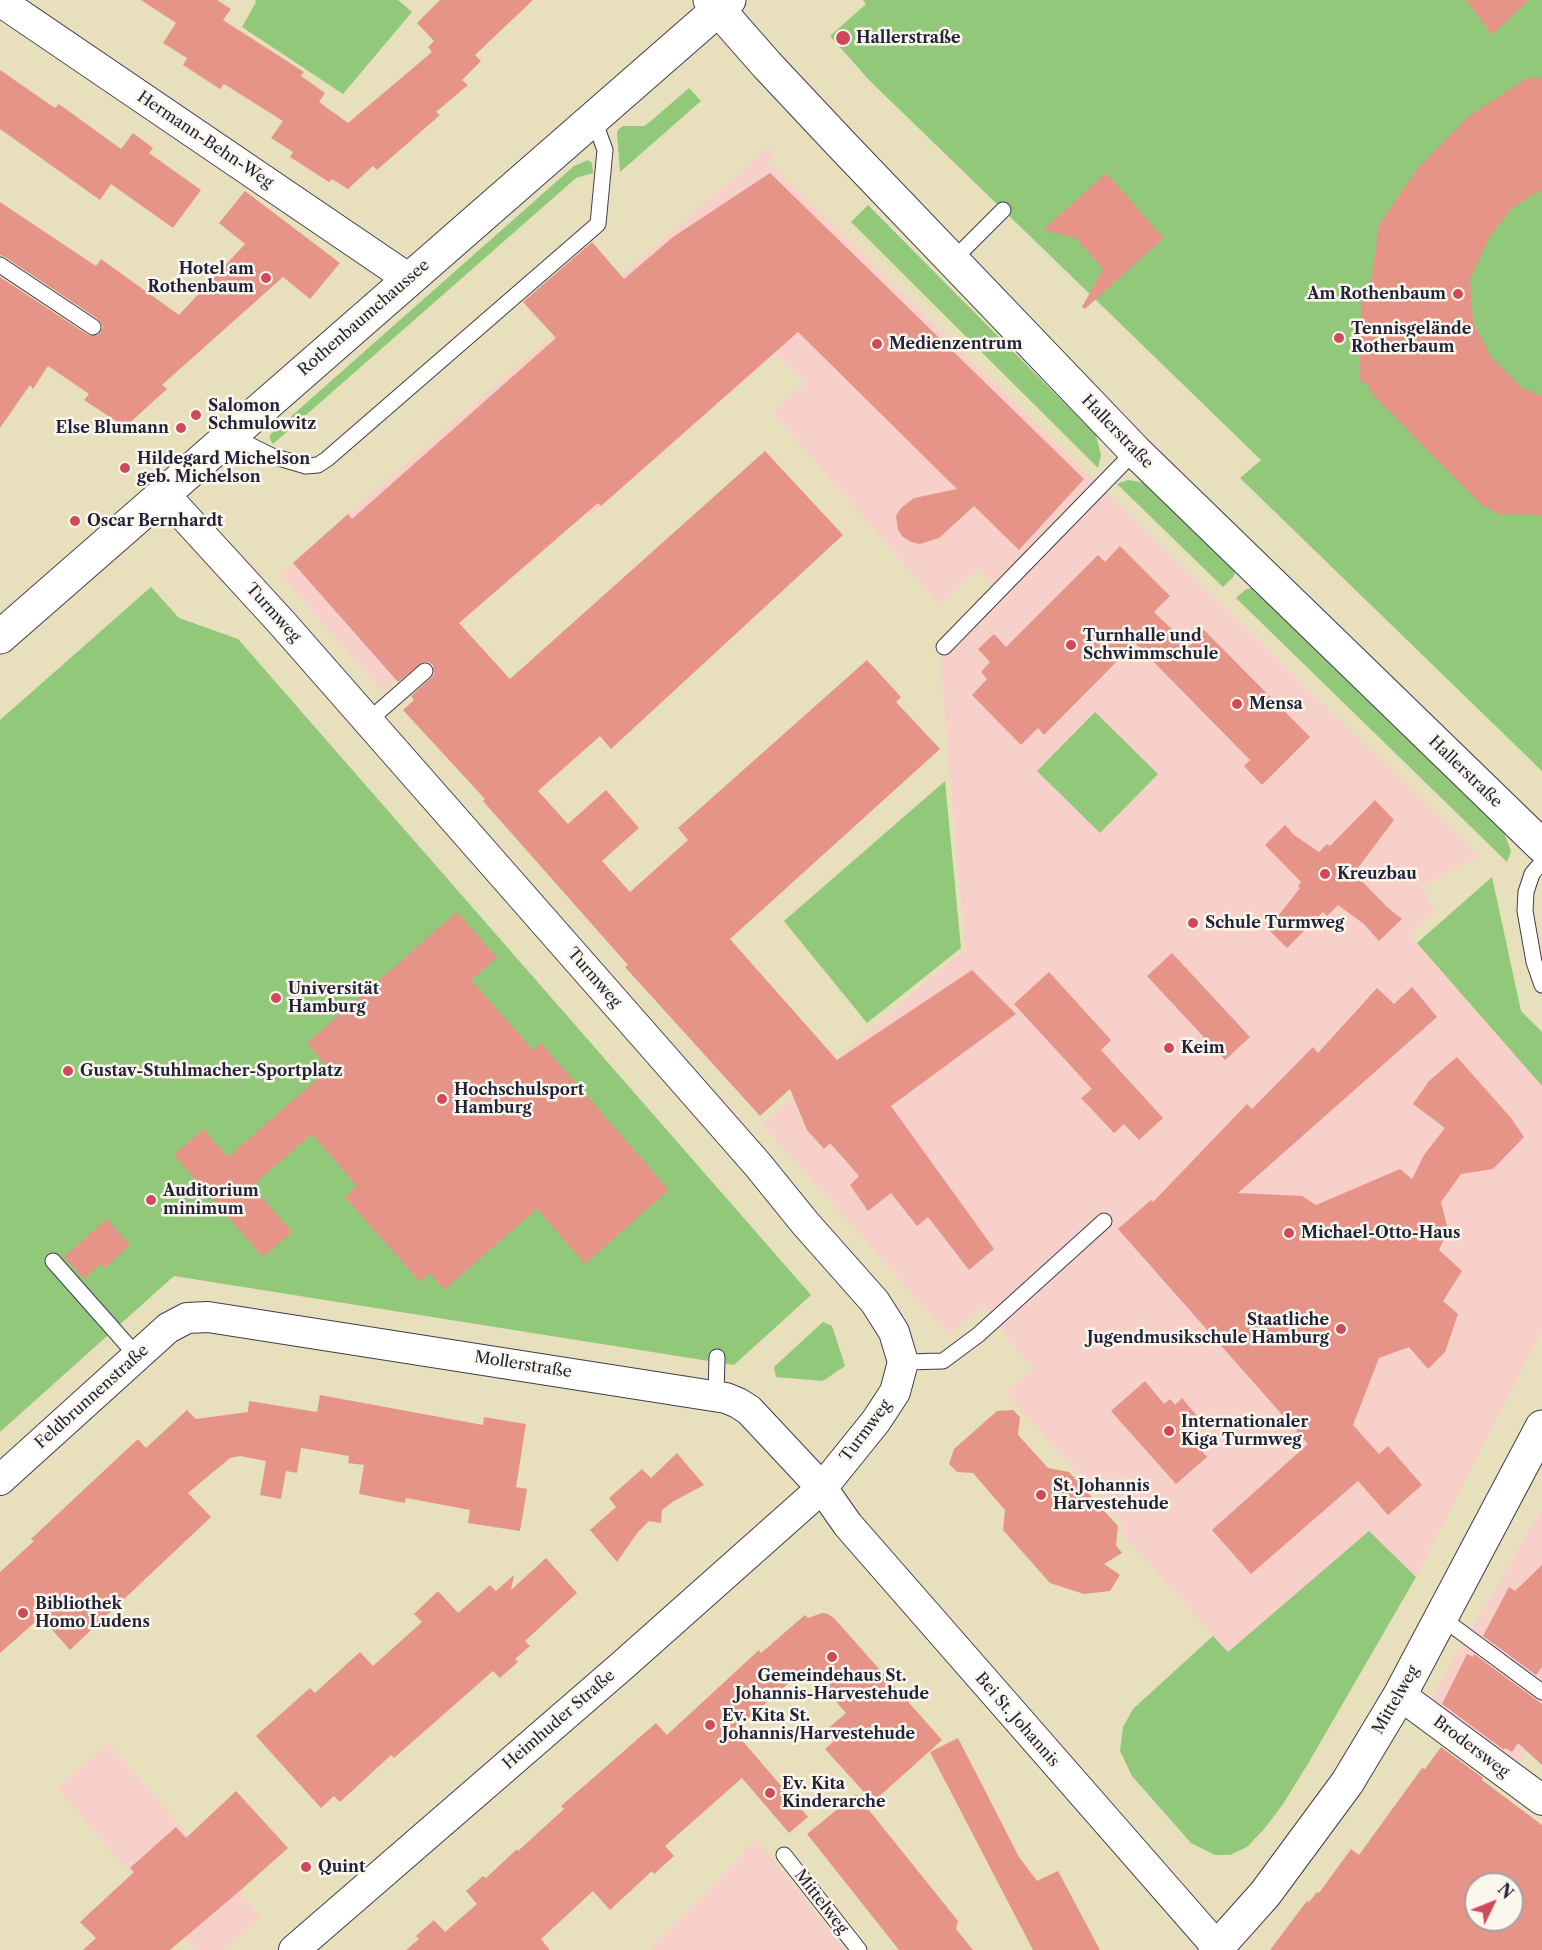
<!DOCTYPE html>
<meta charset="utf-8">
<style>
body{margin:0}
#map{position:relative;width:1542px;height:1950px;overflow:hidden;background:#e8e0bc;font-family:"Libre Caslon Text",serif}
canvas{display:block}
.north{position:absolute;left:1464px;top:1872px;width:60px;height:60px;box-sizing:border-box;background:#fbf7ec;border:2px solid #a4a2a5;border-radius:50%;rotate:47deg;font-size:16px;font-weight:700;line-height:24px;text-align:center;color:#22223b}
.north::after{content:'';display:block;margin:auto;width:21px;height:27px;background:#d1495b;clip-path:polygon(50% 0,100% 100%,50% 72%,0 100%)}
</style>
<div id="map">
<canvas width="1542" height="1950"></canvas>
<div class="north">N</div>
</div>
<script>
const g = document.querySelector('canvas').getContext('2d');
g.lineJoin = 'round';
function fillPath(path, color) { g.fillStyle = color; g.fill(path, 'evenodd'); }
const poly = rows => new Path2D(rows.map(r => 'M' + r).join(''));
function trace(path, color, width, dash) { g.strokeStyle = color; g.lineWidth = width; g.lineCap = dash ? 'butt' : 'round'; g.setLineDash(dash || []); g.stroke(path); }
function drawText(font, color, halo, rows, align = 'center') {
  g.font = font + ' "Libre Caslon Text",serif'; g.lineWidth = 5; g.setLineDash([]); g.textBaseline = 'middle'; g.strokeStyle = halo; g.fillStyle = color; for (const [text, x, y, turn = 0] of rows) {
    g.save(); g.translate(x, y); g.rotate((+turn || 0) * Math.PI / 180); g.textAlign = isNaN(turn) ? turn : align; if (halo) g.strokeText(text, 0, 0); g.fillText(text, 0, 0); g.restore();
  }
}
fillPath(poly([
 [768,148,774,154,767,160,1479,856,1422,886,1434,911,1410,935,1542,1086,1542,1330,1416,1577,1369,1532,1228,1652,1121,1532,1122,1523,1006,1393,1034,1369,982,1307,949,1335,762,1124,965,948,941,670,941,641,999,590,979,569,939,604,772,412,806,383,775,354,591,515,586,513,459,623,435,681,416,662,383,692,280,574],
 [1542,1509,1542,1730,1517,1766,1428,1703],
 [108,1743,261,1918,223,1950,196,1950,57,1788],
 [757,1839,845,1950,649,1950]
]), '#f7d0c9');
fillPath(poly([
 [255,0,398,0,412,12,343,94,242,27,256,2],
 [863,0,1542,0,1542,771,1240,478,1261,460,870,81,830,36,866,4],
 [689,88,701,101,620,172,617,133,618,130,623,126,644,126,651,121],
 [588,160,592,163,593,173,576,178,273,444,270,439,270,435,574,166],
 [868,205,1096,435,1101,455,1098,468,851,222],
 [1128,480,1147,483,1236,568,1234,576,1223,587,1117,484],
 [151,587,179,618,238,639,811,1295,734,1365,174,1276,0,1432,0,720],
 [1253,587,1504,833,1511,851,1507,862,1236,598,1245,590],
 [1095,712,1158,774,1100,833,1037,771],
 [945,781,961,948,867,1023,784,921],
 [1492,877,1521,1011,1542,1032,1542,1086,1417,943],
 [823,1322,832,1326,845,1366,823,1381,776,1377,774,1367],
 [1369,1531,1416,1577,1309,1762,1283,1804,1265,1828,1247,1847,1230,1855,1215,1855,1191,1843,1132,1776,1120,1751,1123,1727,1133,1709,1213,1636,1228,1652]
]), '#91c87a');
fillPath(poly([
 [141,0,217,0,231,9,223,20,304,72,301,76,325,93,319,102,348,123,432,52,428,47,434,41,417,23,440,0,533,0,475,55,481,61,462,80,468,85,436,112,440,115,377,170,373,166,348,189,332,179,329,182,290,157,293,152,271,138,283,121,224,84,220,89,183,65,187,58,163,43,176,23],
 [1466,0,1529,0,1492,35],
 [0,70,55,108,59,104,121,149,133,133,153,148,149,153,201,190,173,228,111,184,100,200,0,129],
 [1542,77,1542,189,1511,209,1489,238,1470,279,1473,321,1491,357,1522,388,1542,396,1542,515,1497,514,1495,511,1483,506,1372,394,1368,385,1360,380,1361,298,1369,297,1379,225,1417,169,1469,116,1527,78],
 [770,173,1084,479,1019,550,974,506,939,538,920,544,911,542,903,537,898,530,896,516,900,509,914,498,957,489,798,332,601,506,598,503,459,623,510,679,765,451,843,535,611,749,600,736,538,791,568,824,606,790,639,828,602,861,630,892,688,840,678,828,867,660,901,697,896,702,940,749,730,939,837,1060,972,970,1016,1014,891,1106,994,1249,969,1270,928,1217,917,1226,891,1193,868,1211,850,1185,859,1176,830,1143,824,1149,807,1130,790,1089,760,1116,625,967,628,965,483,801,485,799,403,710,414,700,411,696,434,675,433,665,428,662,423,662,398,682,293,563,348,514,352,519,556,338,523,302,592,242,624,279,673,237],
 [1106,173,1164,238,1085,309,1082,307,1103,269,1076,238,1043,230],
 [245,191,340,263,310,299,283,277,162,385,167,389,125,427,84,400,89,394,48,366,33,389,30,385,0,428,0,277,88,335,98,335,103,327,98,319,5,257,0,255,0,202,96,266,101,259,179,315,245,244,219,223],
 [1120,546,1170,596,1154,612,1189,646,1204,630,1310,737,1262,785,1244,766,1250,760,1135,643,1044,735,1038,728,1021,745,972,695,987,679,981,672,990,662,978,649,994,634,1006,647,1098,555,1105,562],
 [1375,800,1394,820,1354,873,1387,907,1402,919,1379,941,1364,924,1338,905,1327,916,1323,912,1287,948,1266,927,1278,916,1300,888,1298,886,1301,882,1265,845,1285,825,1294,835,1319,852,1327,844,1330,846],
 [457,912,497,958,471,980,533,1050,541,1043,669,1190,585,1264,537,1209,444,1290,430,1273,420,1282,345,1197,357,1186,312,1134,252,1186,292,1232,263,1257,174,1155,203,1129,228,1157,329,1069,307,1043],
 [1172,953,1250,1037,1225,1060,1147,976],
 [1049,972,1111,1040,1101,1050,1163,1118,1139,1140,1124,1124,1114,1133,1081,1098,1092,1089,1014,1004],
 [1412,987,1437,1017,1238,1193,1302,1196,1316,1205,1400,1169,1412,1179,1424,1155,1445,1128,1413,1104,1429,1081,1457,1057,1511,1118,1524,1137,1493,1169,1461,1174,1441,1202,1448,1230,1439,1250,1462,1271,1443,1301,1458,1314,1445,1352,1428,1369,1409,1347,1379,1358,1353,1425,1379,1454,1388,1446,1422,1485,1388,1515,1358,1481,1251,1574,1212,1530,1308,1444,1118,1229,1151,1200,1153,1202,1247,1104,1252,1109,1313,1047,1318,1053,1377,988,1394,1004],
 [107,1219,130,1245,105,1268,100,1264,84,1279,64,1257],
 [1145,1381,1164,1404,1170,1399,1175,1405,1182,1398,1197,1416,1191,1422,1196,1427,1188,1434,1207,1457,1176,1484,1111,1411],
 [320,1395,483,1425,484,1417,526,1424,516,1487,527,1489,520,1531,468,1523,470,1510,406,1498,405,1503,359,1494,364,1465,348,1463,349,1456,301,1448,297,1473,286,1471,281,1499,260,1495,266,1461,240,1456,230,1458,188,1493,211,1517,70,1650,41,1617,0,1653,0,1572,34,1541,31,1539,138,1439,146,1448,187,1410,196,1419,248,1412,249,1401,317,1412],
 [1013,1410,1020,1417,1018,1435,1048,1468,1069,1472,1118,1526,1116,1545,1122,1553,1104,1564,1120,1575,1110,1591,1084,1594,1050,1583,1003,1530,1005,1510,973,1473,957,1472,949,1464,954,1449,997,1411],
 [677,1453,704,1485,674,1501,662,1510,661,1523,649,1521,638,1532,617,1562,590,1530,616,1507,609,1498,642,1469,651,1478],
 [546,1558,577,1593,525,1641,530,1646,515,1659,518,1662,500,1678,493,1671,394,1758,391,1755,340,1802,334,1796,321,1808,256,1736,310,1688,315,1693,360,1652,373,1666,422,1622,414,1614,438,1591,458,1613,490,1585,496,1591,514,1575,511,1590],
 [1542,1565,1542,1667,1536,1675,1483,1636,1509,1587,1515,1591],
 [822,1613,828,1614,834,1618,942,1740,873,1802,825,1749,834,1741,825,1731,846,1713,806,1668,734,1731,808,1817,789,1833,742,1778,665,1846,674,1856,654,1874,652,1871,610,1910,593,1891,541,1939,550,1950,406,1950,419,1939,416,1936,434,1920,445,1932,477,1904,466,1891,483,1876,486,1878,517,1849,518,1851,564,1809,561,1806,656,1723,667,1735,759,1650,761,1653,805,1615,808,1618],
 [1467,1654,1473,1657,1474,1654,1542,1704,1542,1765,1518,1743,1512,1752,1505,1748,1504,1750,1442,1704],
 [958,1738,1019,1857,1037,1881,1058,1871,1100,1950,1033,1950,930,1752],
 [1441,1747,1483,1778,1482,1780,1542,1825,1542,1950,1270,1950,1307,1901,1309,1902,1317,1892,1319,1893,1351,1849,1359,1855,1422,1768,1425,1769],
 [1476,1884,1512,1884,1512,1920,1476,1920],
 [236,1791,288,1848,242,1889,170,1950,83,1950,96,1938,80,1922,134,1872,130,1868,176,1827,186,1838],
 [856,1794,958,1921,956,1929,973,1950,899,1950,807,1834]
]), '#e69488');
const lane = poly([
 [952,261,1003,210],
 [0,265,93,327],
 [230,435,272,456,306,466,318,465,327,459,598,224,605,150,594,120],
 [944,647,1135,451],
 [368,721,425,671],
 [1542,862,1532,874,1526,892,1525,911,1534,962,1542,985],
 [53,1261,137,1356],
 [903,1362,943,1361,978,1335,1104,1221],
 [716,1395,717,1357],
 [1442,1618,1542,1692],
 [784,1855,859,1950]
]);
const street = poly([
 [0,1,409,279],
 [163,493,282,623,758,1165,805,1223,875,1302,894,1332,903,1362,895,1392,876,1421,822,1488,623,1665,294,1950],
 [0,1480,168,1328,187,1318,208,1317,726,1398,738,1403,749,1410,822,1488,848,1525,1218,1948],
 [1400,1695,1542,1800]
]);
const secondary = poly([
 [710,0,767,65,843,146,1135,451,1542,846],
 [0,637,729,0],
 [1215,1950,1265,1894,1347,1783,1400,1695,1542,1427]
]);
trace(lane, '#403e4e', 17);
trace(street, '#403e4e', 32);
trace(secondary, '#403e4e', 35);
trace(lane, '#fff', 15);
trace(street, '#fff', 30);
trace(secondary, '#fff', 33);
for (const [x, y, r, color] of [
 [843,38,8,"#d1495b"],
 [266,278,6,"#d1495b"],
 [1458,294,6,"#d1495b"],
 [1339,338,6,"#d1495b"],
 [877,344,6,"#d1495b"],
 [196,415,6,"#d1495b"],
 [181,428,6,"#d1495b"],
 [125,468,6,"#d1495b"],
 [75,521,6,"#d1495b"],
 [1071,645,6,"#d1495b"],
 [1237,704,6,"#d1495b"],
 [1325,874,6,"#d1495b"],
 [1193,923,6,"#d1495b"],
 [276,998,6,"#d1495b"],
 [1169,1048,6,"#d1495b"],
 [68,1071,6,"#d1495b"],
 [442,1099,6,"#d1495b"],
 [151,1200,6,"#d1495b"],
 [1289,1233,6,"#d1495b"],
 [1341,1329,6,"#d1495b"],
 [1169,1431,6,"#d1495b"],
 [1041,1495,6,"#d1495b"],
 [23,1613,6,"#d1495b"],
 [832,1657,6,"#d1495b"],
 [710,1725,6,"#d1495b"],
 [770,1793,6,"#d1495b"],
 [306,1867,6,"#d1495b"]
]) { const dot = new Path2D(); dot.arc(x, y, r, 0, 2 * Math.PI); g.fillStyle = color; g.fill(dot); trace(dot, '#fbf7ec', 2); }
drawText('bold 16px', '#22223b', '#fbf7ec', [
 ["Hallerstraße",856,38],
 ["Hotel am",254,269,"right"],
 ["Rothenbaum",254,287,"right"],
 ["Am Rothenbaum",1446,294,"right"],
 ["Tennisgelände",1351,329],
 ["Rotherbaum",1351,347],
 ["Medienzentrum",889,344],
 ["Salomon",208,406],
 ["Schmulowitz",208,424],
 ["Else Blumann",169,428,"right"],
 ["Hildegard Michelson",137,459],
 ["geb. Michelson",137,477],
 ["Oscar Bernhardt",87,521],
 ["Turnhalle und",1083,636],
 ["Schwimmschule",1083,654],
 ["Mensa",1249,704],
 ["Kreuzbau",1337,874],
 ["Schule Turmweg",1205,923],
 ["Universität",288,989],
 ["Hamburg",288,1007],
 ["Keim",1181,1048],
 ["Gustav-Stuhlmacher-Sportplatz",80,1071],
 ["Hochschulsport",454,1090],
 ["Hamburg",454,1108],
 ["Auditorium",163,1191],
 ["minimum",163,1209],
 ["Michael-Otto-Haus",1301,1233],
 ["Staatliche",1329,1320,"right"],
 ["Jugendmusikschule Hamburg",1329,1338,"right"],
 ["Internationaler",1181,1422],
 ["Kiga Turmweg",1181,1440],
 ["St. Johannis",1053,1486],
 ["Harvestehude",1053,1504],
 ["Bibliothek",35,1604],
 ["Homo Ludens",35,1622],
 ["Gemeindehaus St.",832,1676,"center"],
 ["Johannis-Harvestehude",832,1694,"center"],
 ["Ev. Kita St.",722,1716],
 ["Johannis/Harvestehude",722,1734],
 ["Ev. Kita",782,1784],
 ["Kinderarche",782,1802],
 ["Quint",318,1867]
], 'left');
drawText('16px', '#22223b', '#fbf7ec', [
 ["Hermann-Behn-Weg",205,140,34],
 ["Rothenbaumchaussee",364,318,-41],
 ["Hallerstraße",1117,432,46],
 ["Turmweg",273,613,48],
 ["Hallerstraße",1465,772,44],
 ["Turmweg",594,978,49],
 ["Mollerstraße",523,1365,9],
 ["Feldbrunnenstraße",92,1397,-42],
 ["Turmweg",866,1431,-53],
 ["Mittelweg",1396,1700,-60],
 ["Heimhuder Straße",559,1720,-41],
 ["Bei St. Johannis",1017,1720,49],
 ["Brodersweg",1471,1747,37],
 ["Mittelweg",821,1902,52]
]);
</script>
